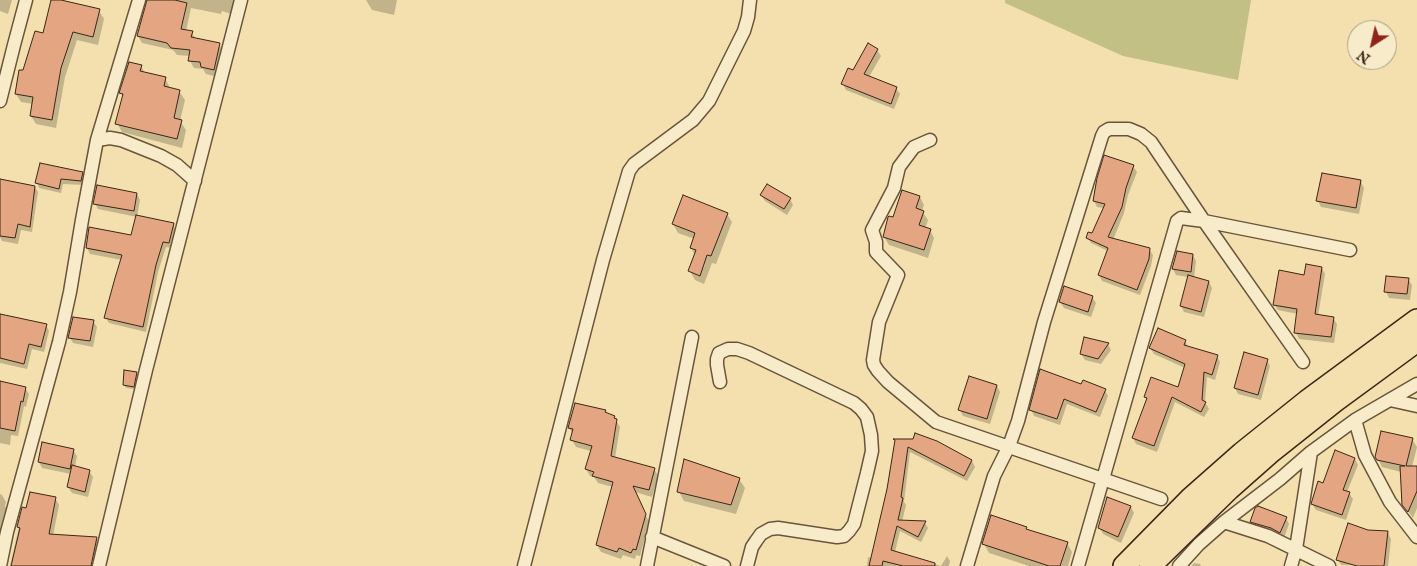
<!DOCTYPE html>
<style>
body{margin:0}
#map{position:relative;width:1417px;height:566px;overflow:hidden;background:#f4e0ae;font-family:"IM FELL English",serif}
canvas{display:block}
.north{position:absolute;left:1347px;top:20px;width:50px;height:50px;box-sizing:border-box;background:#f8ebca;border:1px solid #ac9d82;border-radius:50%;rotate:215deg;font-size:14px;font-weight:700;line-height:20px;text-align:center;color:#3a2716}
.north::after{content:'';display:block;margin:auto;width:18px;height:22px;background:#8f2418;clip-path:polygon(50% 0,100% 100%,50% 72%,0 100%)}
</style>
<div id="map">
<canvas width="1417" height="566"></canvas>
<div class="north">N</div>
</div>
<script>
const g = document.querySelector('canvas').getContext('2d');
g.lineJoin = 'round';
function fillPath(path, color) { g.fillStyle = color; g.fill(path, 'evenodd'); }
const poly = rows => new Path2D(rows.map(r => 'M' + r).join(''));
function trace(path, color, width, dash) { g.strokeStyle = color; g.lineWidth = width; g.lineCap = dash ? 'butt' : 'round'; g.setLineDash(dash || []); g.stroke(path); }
fillPath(poly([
 [1005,0,1251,0,1238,80,1123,56,1005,3]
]), '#c2c085');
fillPath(poly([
 [0,0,12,0,8,14,0,11],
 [148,0,240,0,234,15,222,11,221,14,191,8,186,31,192,33,196,39,219,44,223,52,218,77,206,74,203,69,194,68,190,61,190,56,177,55,173,50,142,43,138,36],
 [366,0,397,0,394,15,372,10],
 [99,11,104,19,98,45,77,40,65,77,56,128,36,124,31,116,33,104,21,102,16,94,24,72,44,35],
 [877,50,881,56,869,77,896,88,900,94,894,109,846,90,843,84,854,71],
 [141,66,145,73,165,78,170,88,179,91,185,100,180,121,186,130,182,148,122,132,117,123,123,97,121,93],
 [1133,166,1137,172,1128,195,1124,213,1113,240,1149,249,1153,255,1151,266,1140,295,1102,281,1099,275,1108,251,1091,243,1087,237,1093,235,1104,208,1097,207,1094,201],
 [82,173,85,178,84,185,63,184,61,193,39,188,37,183],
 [0,180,35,187,38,192,32,232,21,230,18,244,2,241,0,237],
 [1361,182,1364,188,1359,214,1321,207,1318,201],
 [137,194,140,200,137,217,173,224,176,230,172,248,166,247,158,272,146,332,109,323,106,318,122,260,90,254,87,248,132,237,137,217,98,209,95,203],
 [761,195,790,199,793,205,787,215,765,201],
 [920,197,924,205,922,211,928,220,925,229,930,230,934,238,928,258,889,245,884,237,893,219],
 [727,214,732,222,716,264,712,263,704,284,695,280,690,271,695,255,691,248,695,239,678,233,673,224],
 [1178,253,1193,255,1196,261,1194,278,1209,282,1212,288,1204,317,1184,312,1181,306,1188,277,1176,275,1173,269],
 [1322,268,1325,274,1318,316,1333,318,1337,324,1334,343,1299,339,1296,333,1298,314,1278,310,1274,304,1305,276],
 [1408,279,1412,285,1410,300,1389,298,1386,292],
 [1092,297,1096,303,1091,317,1064,308,1060,302],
 [0,314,46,325,49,331,44,352,32,349,27,369,0,363],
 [93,321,97,327,93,347,73,343,70,338],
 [1185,341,1189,348,1217,356,1220,362,1215,380,1207,377,1205,402,1209,409,1204,417,1175,402,1157,452,1136,444,1133,438,1147,400,1145,397,1179,388,1185,368,1154,354,1150,348],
 [1108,344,1111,350,1101,364,1085,360,1081,354],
 [1267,360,1270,366,1261,400,1238,394,1235,388],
 [136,373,138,376,135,389,126,388,124,385],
 [0,382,25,388,29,394,26,407,24,406,18,436,11,435,10,445,0,443],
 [997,386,1000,392,990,424,963,416,960,410],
 [1082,386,1105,390,1108,396,1100,417,1067,404,1060,425,1034,416,1031,409],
 [576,404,605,411,607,414,614,417,620,427,615,458,654,469,658,476,652,497,635,492,649,522,640,556,636,555,635,559,623,555,621,559,601,552,597,545,613,487,598,483,594,477,590,476,586,469,591,451,576,447,572,440,573,434,569,428],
 [1412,439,1417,447,1412,467,1417,467,1417,508,1413,518,1403,504,1401,472,1382,467,1377,457],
 [896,442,972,461,975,467,967,481,910,452,904,502,906,505,902,522,925,523,928,528,921,542,900,531,895,552,941,566,947,556,950,561,949,566,867,566,868,557,872,558,888,489],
 [73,450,77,456,75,467,89,471,93,477,88,497,72,493,68,487,71,474,42,468,39,462],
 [1355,459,1358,465,1347,492,1349,493,1353,499,1346,520,1316,510,1312,504],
 [739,479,745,488,736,514,684,501,679,492],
 [0,494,2,495,6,502,5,506,9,513,0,552],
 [55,498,59,505,53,536,96,539,100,545,95,566,10,566,23,509,27,510],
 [1108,499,1131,507,1134,513,1121,543,1103,534,1100,528],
 [1286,518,1289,524,1284,538,1255,528,1252,522],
 [1026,528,1027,531,1067,543,1072,552,1068,566,1029,566,989,553,984,544],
 [1367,531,1388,533,1391,539,1388,566,1341,565,1338,559],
 [1194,563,1200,564,1201,566,1192,566]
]), '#0003');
const building = poly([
 [51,0,61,0,100,9,93,37,73,32,61,68,52,120,30,116,33,97,15,94,19,70,23,70,35,31,43,33,51,0],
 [147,0,175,0,187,3,181,29,193,31,191,37,220,43,214,70,201,67,200,62,188,61,190,50,171,48,167,43,137,36,147,0],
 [868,43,878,49,864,74,897,87,891,104,841,84,848,68,853,70,868,43],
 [129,62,142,65,140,71,166,77,164,86,180,90,174,118,182,120,177,139,115,124,123,94,119,93,129,62],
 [1104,155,1134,165,1126,188,1122,207,1108,237,1150,248,1149,259,1137,290,1098,275,1108,248,1086,238,1088,232,1092,233,1105,204,1093,201,1097,178,1104,155],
 [40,163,83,172,81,181,61,179,59,189,35,183,40,163],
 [1322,173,1361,180,1356,208,1316,201,1322,173],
 [0,179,35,186,30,227,18,224,15,238,0,236,0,179],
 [767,184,791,198,784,209,760,195,767,184],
 [97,185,137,193,134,211,93,204,97,185],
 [902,190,920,196,916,208,924,211,919,225,931,229,924,250,883,237,888,217,889,216,893,217,902,190],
 [683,195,728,213,711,256,707,255,700,276,688,271,696,250,690,248,695,233,672,224,683,195],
 [136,215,174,223,169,243,163,242,156,265,143,327,104,318,115,278,122,255,86,248,89,227,131,235,136,215],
 [1177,251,1193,254,1191,272,1172,269,1177,251],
 [1306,264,1322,267,1315,314,1334,317,1331,337,1294,333,1297,309,1273,305,1279,270,1304,275,1306,264],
 [1188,275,1209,281,1201,312,1180,306,1188,275],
 [1386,276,1409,278,1407,294,1384,292,1386,276],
 [1064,286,1093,296,1088,312,1059,302,1064,286],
 [0,314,47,324,41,347,29,344,24,364,0,358,0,314],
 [73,317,94,320,90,341,68,338,73,317],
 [1158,328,1186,340,1184,345,1218,355,1212,375,1204,372,1202,400,1206,402,1201,412,1172,397,1154,446,1132,438,1147,398,1144,397,1151,377,1178,387,1185,364,1149,348,1158,328],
 [1084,337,1109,343,1098,359,1080,354,1084,337],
 [1244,352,1268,359,1258,395,1234,388,1244,352],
 [1040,369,1081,384,1083,380,1106,389,1096,412,1064,399,1057,419,1029,410,1040,369],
 [124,370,137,372,134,387,123,385,124,370],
 [969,376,997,385,987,419,958,410,969,376],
 [0,381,26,387,23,402,21,401,15,431,0,428,0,381],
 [575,403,606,410,605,412,615,416,614,418,617,419,611,456,655,468,649,490,633,486,646,514,636,550,633,549,631,553,619,548,617,552,596,545,613,482,592,476,594,472,585,469,592,446,570,440,573,429,568,428,575,403],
 [1381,431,1413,438,1406,466,1417,466,1417,491,1408,512,1402,505,1400,466,1405,466,1377,460,1375,457,1381,431],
 [915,433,937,441,972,460,964,476,908,447,901,497,903,498,898,520,926,521,918,537,897,526,891,550,935,563,935,566,903,566,883,561,882,566,869,566,887,489,895,440,893,439,913,439,915,433],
 [42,442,74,449,70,469,38,462,42,442],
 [1335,450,1355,458,1343,490,1350,492,1342,515,1311,504,1318,481,1323,483,1335,450],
 [684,459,740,478,731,505,677,492,684,459],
 [72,465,90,470,85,492,67,487,72,465],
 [30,492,56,497,49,534,97,537,91,566,11,566,20,528,17,527,22,507,26,508,30,492],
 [1107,497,1131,506,1118,537,1098,528,1107,497],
 [1258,506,1287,517,1280,533,1271,528,1250,522,1255,508,1258,506],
 [991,515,1027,527,1026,529,1068,542,1060,566,1049,566,982,544,991,515],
 [1348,523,1368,530,1388,531,1384,566,1357,566,1336,560,1348,523]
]);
fillPath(building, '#e4a582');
trace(building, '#3a2716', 1);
const minor = poly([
 [0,101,14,45,26,0],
 [97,140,110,138,121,140,161,156,177,165,195,181],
 [930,140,914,147,899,167,894,188,872,230,876,242,876,252,898,275,879,322,873,360,874,365,878,371,888,382,936,422,1161,499],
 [720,382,717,365,717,359,719,353,728,349,737,349,749,353,854,403,861,409,867,417,871,435,872,451,867,473,854,524,849,531,844,536,837,537,778,528,770,529,761,534,756,541,752,547,747,566],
 [1390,400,1417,406],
 [1355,420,1365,455,1390,502,1417,537],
 [1224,522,1268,536,1329,566],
 [652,537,724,566],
 [0,566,7,532,59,342,70,292,82,220,97,140,139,0],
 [99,566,146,370,241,0],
 [524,566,603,260,629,171,634,164,693,120,709,101,744,31,748,17,750,0],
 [647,566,692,337],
 [967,566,994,476,1009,446,1018,421,1044,322,1102,136,1104,132,1109,129,1129,129,1141,134,1151,142,1204,221,1303,362],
 [1078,566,1177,221,1181,218,1204,221,1350,250],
 [1179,566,1199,544,1224,522,1280,479,1311,452,1355,420,1417,384],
 [1291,566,1296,549,1311,452]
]);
const trunk = poly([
 [1124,566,1191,498,1242,453,1307,401,1417,320],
 [1150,566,1229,489,1272,451,1335,401,1417,341]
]);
trace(minor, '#68553c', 15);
trace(trunk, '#3a2716', 24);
trace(minor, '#f8ebca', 12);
trace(trunk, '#f4e0ae', 21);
</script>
